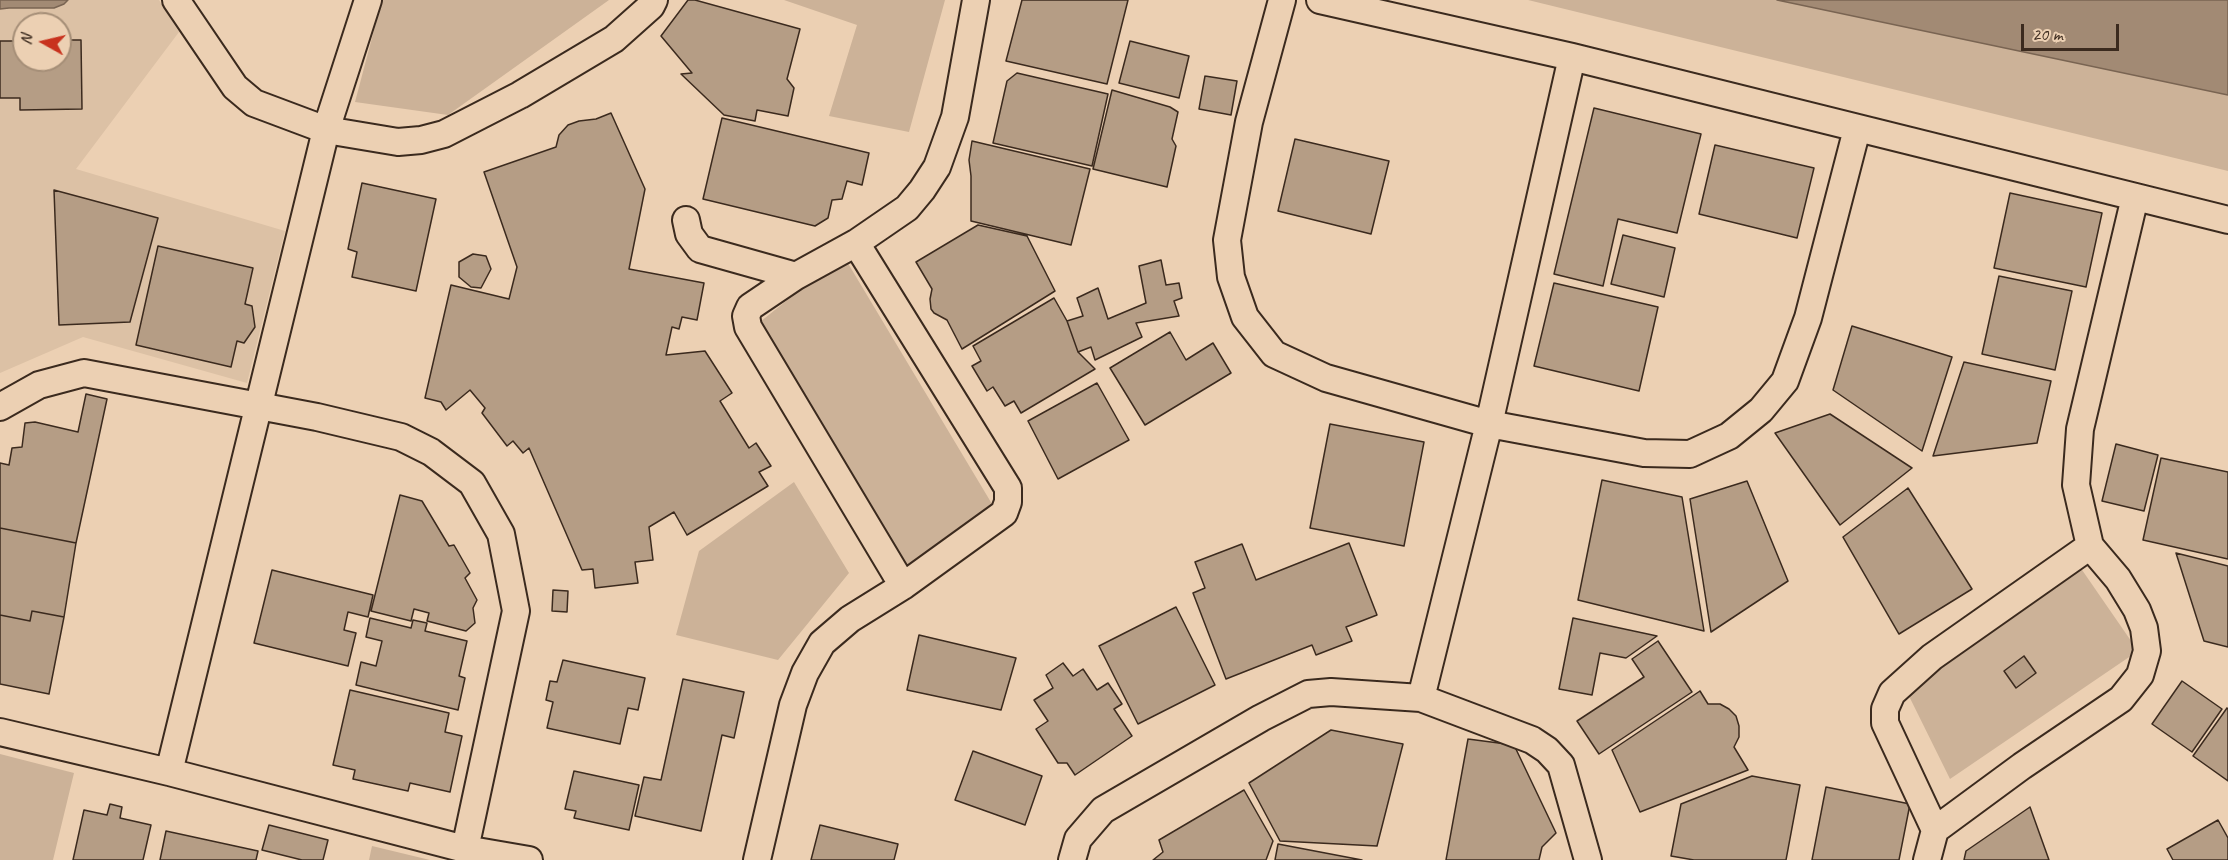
<!DOCTYPE html>
<style>
body{margin:0}
#map{position:relative;width:2228px;height:860px;overflow:hidden;background:#ecd0b3;font-family:Caveat,sans-serif}
canvas{display:block}
.north{position:absolute;left:12px;top:12px;width:60px;height:60px;box-sizing:border-box;background:#ecd0b3;border:2px solid #a58e77;border-radius:50%;rotate:278deg;font-size:16px;font-weight:700;line-height:24px;text-align:center;color:#3b2a1e}
.north::after{content:'';display:block;margin:auto;width:21px;height:27px;background:#c8321e;clip-path:polygon(50% 0,100% 100%,50% 72%,0 100%)}
.scale{position:absolute;left:2021px;top:24px;width:98px;height:27px;box-sizing:border-box;border:3px solid #3b2a1e;border-top:0;padding-left:8px;font-size:18px;line-height:21px;white-space:nowrap;color:#3b2a1e;-webkit-text-stroke:4px #ecd0b3;paint-order:stroke}
</style>
<div id="map">
<canvas width="2228" height="860"></canvas>
<div class="north">N</div>
<div class="scale">20 m</div>
</div>
<script>
const g = document.querySelector('canvas').getContext('2d');
g.lineJoin = 'round';
function fillPath(path, color) { g.fillStyle = color; g.fill(path, 'evenodd'); }
const poly = rows => new Path2D(rows.map(r => 'M' + r).join(''));
function trace(path, color, width, dash) { g.strokeStyle = color; g.lineWidth = width; g.lineCap = dash ? 'butt' : 'round'; g.setLineDash(dash || []); g.stroke(path); }
fillPath(poly([
 [0,0,159,0,179,32,76,169,285,231,247,383,83,337,0,373],
 [24,24,60,24,60,60,24,60]
]), '#dcc1a5');
fillPath(poly([
 [382,0,609,0,448,115,355,102],
 [784,0,945,0,909,132,829,116,857,25],
 [1528,0,2228,0,2228,171],
 [843,255,995,509,906,566,760,322],
 [794,482,849,573,778,660,676,635,699,551],
 [2080,567,2138,651,1950,779,1905,688],
 [0,754,74,773,53,860,0,860],
 [372,846,430,860,369,860]
]), '#ccb298');
const water = poly([
 [0,0,68,0,64,4,54,8,9,8,0,9,0,0],
 [1777,0,2228,0,2228,95,1777,0]
]);
fillPath(water, '#a28a74');
trace(water, '#796452', 1.5);
const building = poly([
 [688,0,695,0,800,29,787,79,794,88,788,116,757,110,755,121,724,115,681,74,692,73,661,36,688,0],
 [1022,0,1128,0,1107,84,1006,61,1022,0],
 [60,40,81,40,82,109,20,110,20,98,0,98,0,41,24,41,24,60,60,60,60,40],
 [1130,41,1189,56,1179,98,1119,83,1130,41],
 [1017,73,1108,94,1092,166,993,143,1007,81,1017,73],
 [1205,76,1237,81,1231,115,1199,109,1205,76],
 [1112,90,1170,107,1178,112,1172,139,1176,146,1167,187,1093,169,1112,90],
 [1594,108,1701,134,1677,233,1618,219,1603,286,1554,274,1594,108],
 [611,113,645,189,629,269,704,283,697,320,682,317,679,329,672,327,666,355,705,351,732,393,720,401,749,448,756,443,771,466,759,472,768,486,687,535,674,512,649,527,653,560,635,562,638,583,595,588,593,569,582,570,529,448,523,453,513,441,507,446,482,413,485,408,470,390,446,410,441,402,425,398,451,285,509,299,517,267,484,172,556,147,559,135,568,125,579,121,596,119,611,113],
 [722,118,869,153,862,185,847,181,842,199,832,200,828,218,815,226,703,199,722,118],
 [1295,139,1389,161,1371,234,1278,211,1295,139],
 [972,141,1090,169,1071,245,971,221,971,176,969,160,972,141],
 [1715,145,1814,168,1797,238,1699,214,1715,145],
 [362,183,436,199,416,291,352,277,357,252,348,249,362,183],
 [54,190,158,218,130,322,59,325,54,190],
 [2010,193,2102,213,2086,287,1994,268,2010,193],
 [978,225,1027,236,1055,291,962,349,947,320,934,313,931,309,930,299,932,289,916,262,978,225],
 [1623,235,1675,248,1664,297,1611,284,1623,235],
 [158,246,253,268,245,304,252,306,255,327,244,343,237,341,231,367,136,345,158,246],
 [473,254,486,256,491,269,481,288,471,287,459,277,459,262,473,254],
 [1161,260,1166,285,1179,283,1182,298,1174,301,1179,316,1136,323,1142,337,1095,360,1091,347,1078,352,1067,321,1083,316,1077,298,1098,288,1108,319,1146,303,1139,266,1161,260],
 [1999,276,2072,291,2055,370,1982,354,1999,276],
 [1554,283,1658,307,1639,391,1534,366,1554,283],
 [1054,298,1067,321,1078,352,1095,369,1021,413,1014,401,1005,406,993,387,987,391,972,366,981,361,973,346,1054,298],
 [1852,326,1952,357,1922,451,1833,390,1852,326],
 [1170,332,1186,360,1213,343,1231,373,1145,425,1110,368,1170,332],
 [1964,362,2051,381,2037,443,1933,456,1964,362],
 [1097,383,1129,440,1058,479,1028,421,1097,383],
 [86,394,107,399,76,543,0,528,0,463,9,465,12,448,22,447,25,423,35,422,78,432,86,394],
 [1830,414,1912,468,1840,525,1775,433,1830,414],
 [1330,424,1424,442,1404,546,1310,528,1330,424],
 [2116,444,2158,455,2144,511,2102,501,2116,444],
 [2161,458,2228,472,2228,559,2143,540,2161,458],
 [1602,480,1682,497,1704,631,1578,600,1602,480],
 [1747,481,1788,581,1711,632,1690,499,1747,481],
 [1908,488,1972,589,1899,634,1843,537,1908,488],
 [400,495,422,501,449,546,454,545,470,573,465,578,477,600,473,608,475,623,466,631,427,621,429,613,414,609,411,621,371,611,400,495],
 [0,528,76,543,64,617,32,611,30,621,0,615,0,528],
 [1349,543,1377,615,1346,627,1352,641,1316,655,1312,645,1226,679,1193,593,1205,588,1195,562,1242,544,1256,580,1349,543],
 [2176,553,2228,566,2228,647,2204,641,2176,553],
 [272,570,373,595,368,617,348,612,344,630,356,633,348,666,254,643,272,570],
 [553,590,568,591,567,612,552,611,553,590],
 [1176,607,1215,685,1138,724,1099,646,1176,607],
 [32,611,64,617,49,694,0,684,0,615,30,621,32,611],
 [370,618,411,628,413,620,427,623,425,631,467,641,459,676,465,678,458,710,356,685,361,662,376,666,382,641,366,637,370,618],
 [1573,618,1657,636,1626,658,1600,653,1592,695,1559,689,1573,618],
 [919,635,1016,658,1001,710,907,690,919,635],
 [1658,641,1692,692,1599,754,1577,721,1644,677,1632,659,1658,641],
 [2024,656,2036,673,2016,688,2004,671,2024,656],
 [563,660,645,678,638,710,628,708,620,744,547,728,553,702,546,700,550,681,557,682,563,660],
 [1063,663,1073,676,1083,669,1097,690,1108,683,1122,704,1114,709,1132,736,1075,775,1067,763,1058,763,1036,729,1048,721,1034,700,1053,688,1046,675,1063,663],
 [683,679,744,692,734,738,722,735,701,831,635,816,644,777,661,780,683,679],
 [2182,681,2222,709,2192,752,2152,724,2182,681],
 [350,690,449,713,445,732,462,736,450,792,410,783,408,791,353,779,355,770,333,765,350,690],
 [1700,691,1708,704,1720,704,1729,709,1736,716,1739,726,1739,737,1734,747,1748,770,1640,812,1612,750,1700,691],
 [2227,708,2228,709,2228,781,2193,756,2227,708],
 [1331,730,1403,744,1377,846,1280,841,1249,783,1331,730],
 [1468,739,1514,745,1556,833,1542,847,1539,860,1446,860,1468,739],
 [973,751,1042,776,1025,825,955,800,973,751],
 [574,771,639,785,629,830,574,818,576,811,565,809,574,771],
 [1752,776,1800,785,1786,860,1694,860,1671,856,1681,804,1752,776],
 [1826,787,1910,804,1899,860,1812,860,1826,787],
 [1244,790,1273,841,1266,860,1153,860,1163,852,1159,840,1244,790],
 [110,804,122,807,120,818,151,825,143,860,73,860,84,810,107,815,110,804],
 [2030,807,2049,860,1964,860,1966,851,2030,807],
 [2218,820,2228,838,2228,860,2173,860,2167,849,2218,820],
 [269,825,328,840,323,860,302,860,262,850,269,825],
 [820,825,898,844,894,860,811,860,820,825],
 [166,831,258,851,256,860,160,860,166,831],
 [1278,844,1362,860,1275,860,1278,844]
]);
fillPath(building, '#b59d85');
trace(building, '#3b2a1e', 1.5);
const minor = poly([
 [176,0,235,87,254,103,326,130,398,142,421,140,444,134,520,95,614,39,651,6,654,0],
 [1282,0,1249,122,1227,240,1231,277,1245,317,1274,354,1326,378,1489,424,1644,453,1690,454,1729,436,1761,410,1785,381,1808,318,1857,129],
 [1320,0,1572,57,2228,220],
 [686,220,689,234,700,249,796,276],
 [0,407,39,385,84,373,317,417,401,437,431,452,472,483,501,534,516,611,465,849],
 [903,586,748,327,746,316,750,307,796,276,856,243,907,208,922,190,937,167,955,117,976,0],
 [1421,698,1489,424,1572,57],
 [0,732,169,772,465,849,529,860],
 [169,772,326,130,368,0],
 [1935,830,2022,766,2121,699,2140,675,2147,651,2144,628,2137,610,2118,579,2090,546,2076,485,2080,429,2135,197],
 [757,860,793,705,805,673,822,643,850,619,903,586,1004,513,1008,502,1008,488,856,243],
 [1072,860,1078,839,1103,810,1261,718,1308,694,1331,692,1421,698,1532,740,1547,750,1561,765,1588,860],
 [1927,860,1935,830,1885,723,1885,709,1892,693,1932,657,2090,546]
]);
trace(minor, '#3b2a1e', 30);
trace(minor, '#ecd0b3', 26);
</script>
